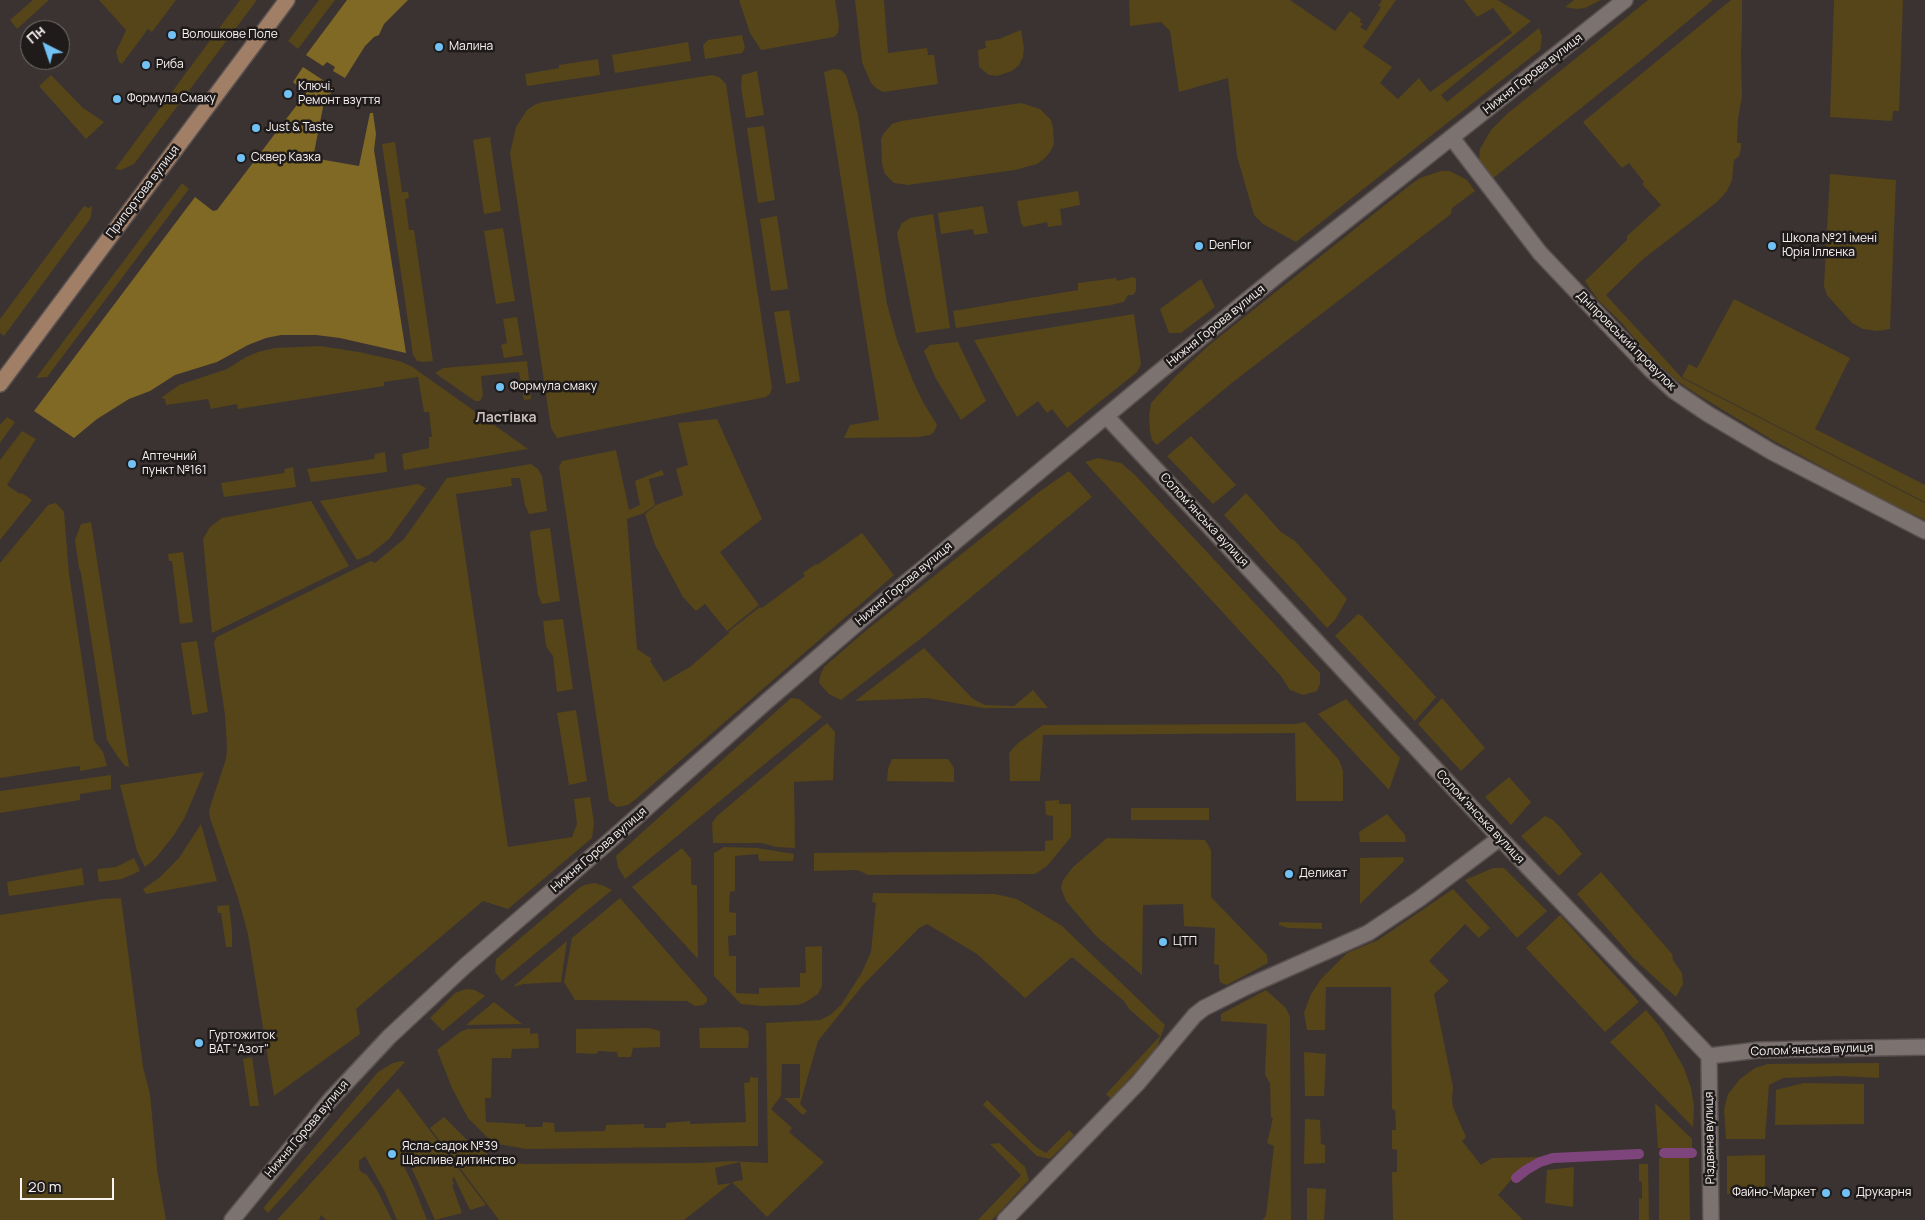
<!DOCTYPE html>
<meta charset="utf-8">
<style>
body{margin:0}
#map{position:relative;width:1925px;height:1220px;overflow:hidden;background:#3b3331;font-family:Manrope,sans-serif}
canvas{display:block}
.north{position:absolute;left:20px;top:20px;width:50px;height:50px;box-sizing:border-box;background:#1f1b1b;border:1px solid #767171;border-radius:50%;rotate:319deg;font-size:14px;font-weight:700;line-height:20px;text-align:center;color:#f9f3f2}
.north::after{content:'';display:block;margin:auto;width:18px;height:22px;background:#71c1f4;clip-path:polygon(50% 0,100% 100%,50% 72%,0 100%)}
.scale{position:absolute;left:20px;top:1178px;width:94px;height:22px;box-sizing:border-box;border:2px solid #f9f3f2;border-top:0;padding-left:6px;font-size:15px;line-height:18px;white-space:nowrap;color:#f9f3f2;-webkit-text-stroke:4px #1f1b1b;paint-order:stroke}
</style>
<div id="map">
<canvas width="1925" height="1220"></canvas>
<div class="north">Пн</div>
<div class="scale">20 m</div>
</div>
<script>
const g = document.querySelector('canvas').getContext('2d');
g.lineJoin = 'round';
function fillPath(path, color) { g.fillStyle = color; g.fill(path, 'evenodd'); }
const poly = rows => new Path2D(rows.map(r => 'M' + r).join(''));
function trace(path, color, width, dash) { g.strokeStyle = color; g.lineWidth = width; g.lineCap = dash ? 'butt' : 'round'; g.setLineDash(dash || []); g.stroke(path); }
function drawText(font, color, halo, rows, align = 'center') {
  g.font = font + ' Manrope,sans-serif'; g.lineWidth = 5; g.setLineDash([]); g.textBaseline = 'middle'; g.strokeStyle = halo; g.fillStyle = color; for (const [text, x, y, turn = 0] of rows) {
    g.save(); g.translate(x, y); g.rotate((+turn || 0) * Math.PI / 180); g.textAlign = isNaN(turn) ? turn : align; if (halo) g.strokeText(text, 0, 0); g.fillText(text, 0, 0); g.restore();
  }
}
fillPath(poly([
 [33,0,49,0,17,29,10,20],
 [99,0,176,0,152,32,148,29,122,64,119,62,116,52,126,30],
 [240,0,257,0,134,164,121,170,115,169],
 [319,0,335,0,298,49,288,41],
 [739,0,835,0,839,25,838,33,834,37,761,50,750,33],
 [855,0,884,0,888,53,927,48,928,55,934,55,938,84,883,92,876,88,871,83,862,62],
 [1129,0,1290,0,1335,31,1350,11,1361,19,1360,22,1363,24,1360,27,1366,31,1381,7,1378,6,1382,0,1396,0,1363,47,1392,67,1380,83,1398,99,1419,78,1430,92,1512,33,1493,8,1477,17,1464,0,1498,0,1531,21,1441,95,1447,102,1539,28,1542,36,1541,44,1540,50,1296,242,1263,224,1254,215,1237,156,1228,78,1179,92,1170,31,1161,22,1130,26],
 [1574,0,1601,0,1585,8,1577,9,1565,7],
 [1648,0,1713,0,1645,57,1492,179,1479,159,1480,149,1491,130,1507,114],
 [1731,0,1742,0,1742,25,1741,55,1742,96,1738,119,1737,143,1741,143,1741,148,1739,156,1734,160,1732,180,1727,191,1717,202,1642,260,1606,295,1682,378,1925,503,1925,520,1883,500,1774,441,1695,393,1676,380,1647,354,1623,324,1598,300,1585,281,1627,240,1627,236,1661,205,1642,184,1644,182,1629,163,1622,168,1583,122],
 [1834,0,1903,0,1899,111,1893,111,1892,121,1830,117],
 [1021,30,1024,48,1023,57,1019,65,1012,71,997,76,989,75,979,67,978,50,986,48,985,41,999,39],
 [742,35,745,48,742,53,705,59,703,45,708,40],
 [688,42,691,61,615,73,612,55],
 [598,59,600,75,527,86,525,74,559,68,559,65],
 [834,69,841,70,846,75,858,115,887,304,897,340,913,381,923,402,937,425,934,432,930,435,918,437,844,438,850,425,879,420,824,72],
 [757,71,764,115,746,118,741,87,742,75],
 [51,75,83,108,104,122,86,139,39,86],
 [712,75,719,77,726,84,772,388,770,394,766,397,557,438,551,428,510,153,516,127,527,110,536,104,543,102],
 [1021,103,1040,109,1051,120,1053,128,1054,144,1050,152,1045,158,1037,164,1015,170,908,185,894,183,885,174,882,164,881,139,884,133,892,124,901,121],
 [764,126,775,200,758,203,747,128],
 [490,137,501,211,484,214,473,140],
 [395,142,402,192,408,192,409,198,405,199,409,230,414,230,433,361,424,362,417,361,413,355,382,144],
 [1441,171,1450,171,1467,180,1475,191,1452,208,1451,214,1233,382,1157,445,1152,440,1150,431,1149,416,1151,403,1175,377,1208,346,1410,185,1420,178],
 [1830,174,1896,180,1890,329,1877,331,1863,329,1852,323,1827,295,1824,286],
 [182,183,189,189,47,377,36,378],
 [1078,191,1080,205,1060,209,1062,225,1048,227,1047,222,1024,227,1021,223,1017,201],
 [92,205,91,217,88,222,4,336,0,333,0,319,84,206,89,208],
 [983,206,988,233,974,235,973,229,941,234,938,213],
 [933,214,950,328,916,333,897,233,902,223,910,218],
 [777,216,788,289,771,291,760,219],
 [503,228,515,301,496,304,484,231],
 [1133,277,1136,279,1136,291,1133,295,1128,295,1124,302,1111,305,956,328,953,311,1078,290,1078,283,1116,278,1117,281],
 [1201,279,1215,307,1181,333,1169,333,1160,309],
 [1734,299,1850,358,1815,429,1925,485,1925,502,1682,377,1689,364,1697,368],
 [789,310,800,381,786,384,774,312],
 [1134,314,1141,364,1137,372,1067,428,1052,409,1047,413,1038,401,1017,417,974,340],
 [517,317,523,355,504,358,501,345,507,343,503,319],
 [958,342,986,401,961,420,935,377,924,351,930,345],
 [320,346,359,352,399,361,411,366,528,449,404,470,402,454,429,448,429,437,432,437,429,412,424,412,418,377,384,382,384,386,238,409,237,404,211,409,208,399,166,405,165,399,161,398,179,385,227,369,246,357,258,352,275,348],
 [527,361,531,399,524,400,519,372,481,376,483,395,480,401,475,401,435,373,443,368],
 [7,417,15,422,0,443,0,425],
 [717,419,762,519,720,552,759,605,727,631,705,604,696,611,683,597,655,545,645,514,656,505,683,495,676,469,688,465,678,423],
 [22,431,36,439,7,485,20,494,22,493,32,500,0,540,0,460],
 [1191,436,1236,485,1213,504,1167,456],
 [616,450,629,510,640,505,635,481,662,470,664,475,649,479,655,505,644,513,627,519,637,649,652,659,650,661,664,682,690,667,729,633,729,631,760,607,762,608,805,576,803,573,816,564,817,565,862,533,894,575,636,799,628,805,617,807,609,801,559,467,562,461],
 [385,452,387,472,311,482,307,469,374,459,375,454],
 [1098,458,1121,463,1135,475,1320,673,1320,684,1317,691,1303,695,1290,690,1281,676,1085,462],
 [531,464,538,469,542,476,547,511,529,514,525,505,520,478,511,478,512,486,456,494,508,847,572,837,577,824,574,799,590,797,594,823,592,838,508,909,483,901,356,1009,360,1034,274,1096,248,934,238,898,210,818,209,810,226,759,227,747,225,715,214,642,217,637,371,561,375,563,404,539,447,478],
 [293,467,296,487,224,497,221,483,284,473,285,469],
 [1069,471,1092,497,924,636,841,700,829,694,819,683,820,676,824,667,863,633,1039,492],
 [418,484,426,488,389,539,369,555,357,560,320,501],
 [1246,493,1281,532,1295,541,1347,599,1335,620,1327,628,1224,515],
 [311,501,349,566,212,633,203,539,210,527,222,518],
 [56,503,64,512,69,574,94,740,103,752,107,766,80,771,80,766,77,766,0,778,0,563,48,505],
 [91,522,129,767,125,766,118,757,107,740,81,573,79,568,75,540,81,524],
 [550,528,560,601,542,604,538,595,530,534,531,531],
 [183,552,193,622,180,624,172,561,169,561,168,554],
 [1358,614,1362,616,1436,697,1415,721,1335,636],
 [563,619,573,689,557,692,553,656,546,646,543,621],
 [197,641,208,712,192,715,181,643],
 [924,648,973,699,985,705,1014,706,1033,690,1048,708,983,708,927,698,855,701],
 [791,698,799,699,822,717,625,879,618,867,616,856],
 [1442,698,1485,748,1461,771,1418,724],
 [1346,699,1400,758,1389,790,1318,714],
 [576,710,587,781,569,785,557,713],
 [1305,722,1339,760,1343,771,1343,801,1296,801,1295,733,1043,735,1040,781,1010,781,1009,753,1018,743,1043,725,1296,724],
 [827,723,835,732,833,780,794,782,795,848,776,847,762,843,713,843,712,823,717,816],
 [892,759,948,759,954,768,954,782,887,781,888,769],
 [204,772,185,817,174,835,155,859,145,867,137,851,120,785],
 [111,775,111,789,80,794,80,800,0,813,0,791],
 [1509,777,1531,802,1511,825,1485,797],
 [1059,800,1059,804,1071,804,1071,837,1047,866,1035,874,868,875,858,870,814,871,814,853,1045,851,1045,841,1053,840,1053,816,1046,815,1045,801],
 [1131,808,1209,808,1209,820,1131,820],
 [1387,814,1405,835,1406,842,1360,842,1359,832],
 [1545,816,1553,820,1562,829,1582,854,1559,876,1521,836],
 [201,824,217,881,146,894,143,889,159,878,179,858],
 [1107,838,1205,840,1211,850,1211,897,1267,955,1268,963,1227,985,1224,984,1220,982,1219,976,1219,965,1214,964,1215,928,1184,926,1183,904,1143,905,1142,975,1096,936,1066,901,1061,888,1063,880,1073,867],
 [724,847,757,848,794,854,793,861,759,861,758,854,735,856,735,891,730,892,729,912,736,913,736,935,728,936,729,956,736,956,736,993,759,994,759,988,800,987,800,973,806,973,805,947,822,946,822,986,818,994,804,1003,798,1005,762,1006,741,1004,714,976,714,853],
 [682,848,691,859,691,881,692,885,697,885,698,959,632,887],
 [1403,857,1404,861,1360,904,1360,858],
 [134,858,140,871,122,879,99,882,97,869,116,867],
 [82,868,84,885,9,896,7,882],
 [1493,868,1504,868,1547,911,1517,938,1465,880],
 [1601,872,1672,954,1673,960,1682,973,1683,984,1676,997,1633,958,1577,894],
 [594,883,604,886,612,890,502,981,495,972,496,959,579,888,584,885],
 [1453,889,1490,928,1479,938,1465,924,1429,961,1449,981,1434,994,1453,1087,1452,1099,1453,1107,1466,1137,1462,1141,1481,1165,1492,1158,1545,1157,1519,1171,1498,1195,1523,1220,1393,1220,1392,1172,1397,1172,1397,1150,1392,1149,1392,1130,1396,1130,1395,1110,1392,1109,1391,987,1326,987,1325,1030,1307,1030,1304,1013,1311,994,1321,979,1347,953,1378,940],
 [873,893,995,894,1017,899,1062,926,1165,1025,1156,1049,1111,1099,1106,1094,1160,1036,1129,1009,1124,1001,1072,957,1025,998,977,954,927,924,919,928,863,985,818,1041,800,1104,807,1111,803,1115,784,1098,800,1098,800,1064,782,1064,781,1096,771,1109,792,1128,789,1132,824,1162,767,1217,732,1182,743,1180,740,1162,715,1168,718,1185,731,1183,684,1220,499,1220,430,1128,444,1117,473,1146,497,1159,523,1164,700,1163,731,1161,768,1163,766,1023,820,1020,830,1015,841,1005,861,974,871,952,876,903,872,902],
 [121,898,143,1067,150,1094,157,1169,166,1220,0,1220,0,915,103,899],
 [620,898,707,998,707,1002,703,1005,695,1006,687,1001,575,1000,564,982,572,938],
 [229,905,232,930,232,947,226,947,221,913,218,913,217,906],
 [1560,915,1639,1002,1605,1032,1526,948],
 [1279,922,1322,923,1322,929,1288,928,1279,925],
 [567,941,561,982,523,984,514,987,515,985],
 [466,989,475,990,485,996,443,1031,430,1018,455,993],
 [1266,990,1286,1008,1290,1017,1291,1220,1262,1220,1266,1216,1274,1146,1267,1143,1273,1118,1271,1117,1270,1083,1265,1075,1267,1024,1221,1021,1221,1014],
 [494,1002,522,1024,466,1025],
 [1646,1010,1661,1028,1684,1068,1691,1088,1694,1107,1693,1127,1610,1042],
 [741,1027,748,1031,749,1037,748,1048,700,1048,699,1028],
 [530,1028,530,1034,538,1033,539,1048,512,1049,511,1058,492,1058,491,1098,485,1098,486,1122,525,1124,525,1127,542,1127,543,1122,554,1123,555,1132,605,1131,606,1125,644,1124,644,1128,666,1128,666,1123,690,1121,690,1124,746,1122,744,1083,750,1082,750,1077,758,1078,758,1146,526,1149,498,1144,487,1137,468,1118,452,1088,437,1050,460,1032,467,1029],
 [649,1028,660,1031,660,1047,633,1048,631,1057,618,1057,617,1052,599,1051,596,1054,576,1053,576,1029],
 [1304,1052,1326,1054,1324,1096,1305,1096],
 [252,1057,259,1106,250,1106,243,1059],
 [401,1061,405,1062,268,1213,264,1209,265,1206,378,1072,393,1063],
 [1879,1063,1879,1078,1840,1076,1783,1078,1769,1085,1765,1139,1726,1139,1724,1110,1728,1094,1740,1079,1755,1068,1768,1064],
 [1804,1083,1864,1084,1864,1124,1775,1125,1776,1090],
 [398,1088,486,1205,470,1210,454,1177,452,1179,454,1184,452,1185,462,1213,435,1220,413,1171,405,1157,401,1160,414,1187,427,1220,397,1220,384,1190,365,1156,359,1161,359,1168,361,1172,367,1175,377,1190,392,1220,326,1220,321,1215,319,1220,277,1220],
 [987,1100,1036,1147,1046,1153,1069,1130,1074,1135,1050,1159,1037,1156,983,1105],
 [1655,1103,1692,1139,1692,1148,1658,1148],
 [1305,1119,1320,1120,1321,1144,1325,1145,1325,1163,1304,1164],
 [999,1143,1025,1167,1029,1180,992,1220,978,1220,1021,1175,990,1144],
 [1765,1155,1765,1194,1727,1194,1727,1156],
 [1689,1157,1690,1220,1659,1220,1659,1158],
 [1639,1164,1648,1164,1649,1220,1639,1220,1639,1198,1642,1199,1642,1182,1639,1181],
 [1574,1167,1573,1207,1545,1203,1547,1170],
 [1307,1188,1326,1189,1324,1220,1307,1220]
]), '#554519');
fillPath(poly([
 [347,0,408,0,384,24,379,35,374,37,365,46,345,78,333,71,335,67,327,62,323,66,306,55],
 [303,67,335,88,324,102,313,158,359,166,370,113,373,113,376,134,374,150,406,353,340,338,316,335,281,335,266,338,248,345,217,362,175,375,150,391,129,399,97,419,74,438,34,411,195,197,213,211,217,210,306,93,293,82]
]), '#806825');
trace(poly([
 [1664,1153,1692,1153],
 [1516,1178,1526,1170,1540,1162,1553,1158,1639,1154]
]), '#7e447c', 10);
const street = poly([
 [1452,138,1540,253,1651,370,1674,391,1708,414,1772,452,1925,531],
 [1106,416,1500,838,1709,1056,1758,1050,1925,1047],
 [1709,1056,1711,1220],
 [232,1220,331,1099,389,1037,465,966,605,845,766,702,861,620,1159,372,1279,274,1625,0],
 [1005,1220,1138,1083,1195,1015,1204,1008,1244,988,1368,933,1419,899,1500,838]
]);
const secondary = poly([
 [0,384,287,0]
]);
trace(street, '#5a5251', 18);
trace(secondary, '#5a5251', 18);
trace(street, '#7c7270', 15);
trace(secondary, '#a17e66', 15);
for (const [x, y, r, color] of [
 [172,35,5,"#71c1f4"],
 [439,47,5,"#71c1f4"],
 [146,65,5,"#71c1f4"],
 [288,94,5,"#71c1f4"],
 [117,99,5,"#71c1f4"],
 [256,128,5,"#71c1f4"],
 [241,158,5,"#71c1f4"],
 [1199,246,5,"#71c1f4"],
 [1772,246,5,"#71c1f4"],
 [500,387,5,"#71c1f4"],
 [132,464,5,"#71c1f4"],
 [1289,874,5,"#71c1f4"],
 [1163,942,5,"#71c1f4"],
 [199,1043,5,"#71c1f4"],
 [392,1154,5,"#71c1f4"],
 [1826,1193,5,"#71c1f4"],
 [1846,1193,5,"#71c1f4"]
]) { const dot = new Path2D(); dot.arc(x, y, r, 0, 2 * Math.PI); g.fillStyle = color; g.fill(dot); trace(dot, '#1f1b1b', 2); }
drawText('12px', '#f9f3f2', '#1f1b1b', [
 ["Волошкове Поле",182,35],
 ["Малина",449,47],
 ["Риба",156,65],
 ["Ключі.",298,87],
 ["Ремонт взуття",298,101],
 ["Формула Смаку",127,99],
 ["Just & Taste",266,128],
 ["Сквер Казка",251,158],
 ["Школа №21 імені",1782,239],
 ["Юрія Іллєнка",1782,253],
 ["DenFlor",1209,246],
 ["Формула смаку",510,387],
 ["Аптечний",142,457],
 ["пункт №161",142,471],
 ["Деликат",1299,874],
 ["ЦТП",1173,942],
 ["Гуртожиток",209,1036],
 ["ВАТ \"Азот\"",209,1050],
 ["Ясла-садок №39",402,1147],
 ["Щасливе дитинство",402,1161],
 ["Файно-Маркет",1816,1193,"right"],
 ["Друкарня",1856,1193]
], 'left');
drawText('12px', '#f9f3f2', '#1f1b1b', [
 ["Нижня Горова вулиця",1533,74,-38],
 ["Припортова вулиця",143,192,-53],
 ["Нижня Горова вулиця",1216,326,-39],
 ["Дніпровський провулок",1626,341,45],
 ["Соломʼянська вулиця",1204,520,47],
 ["Нижня Горова вулиця",904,584,-40],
 ["Соломʼянська вулиця",1480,817,47],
 ["Нижня Горова вулиця",599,850,-41],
 ["Соломʼянська вулиця",1812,1050,-2],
 ["Нижня Горова вулиця",307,1129,-50],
 ["Різдвяна вулиця",1710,1138,-91]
]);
drawText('bold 14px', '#c9bebc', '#1f1b1b', [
 ["Ластівка",506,418]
]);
</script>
